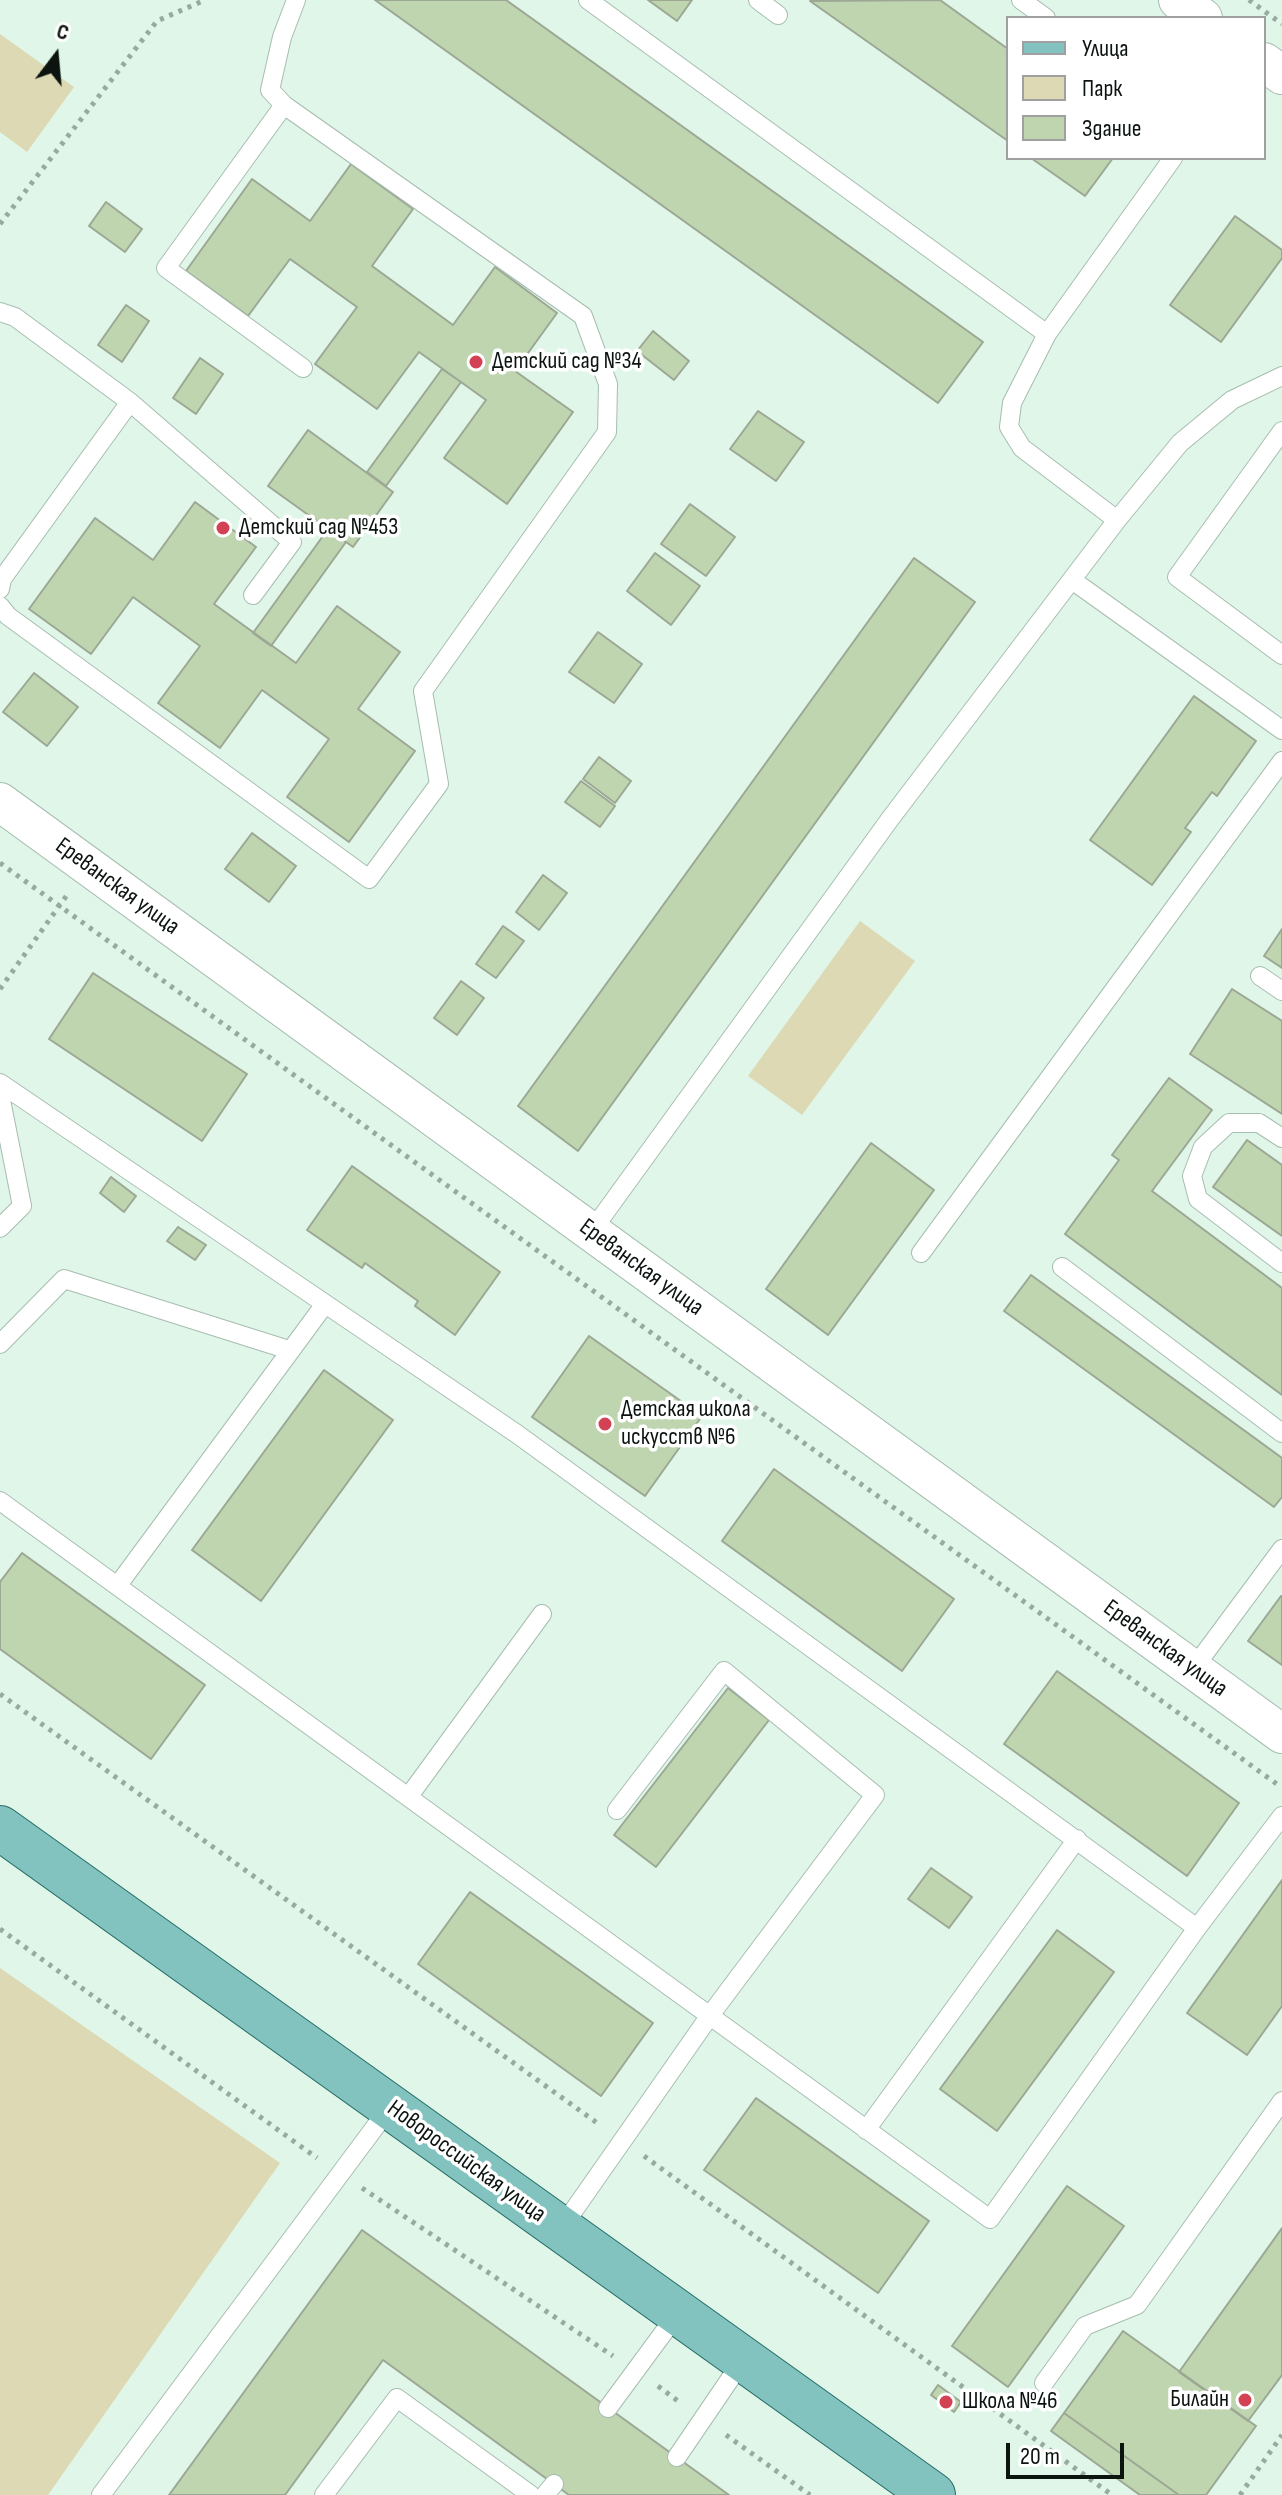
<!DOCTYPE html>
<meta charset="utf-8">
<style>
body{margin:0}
#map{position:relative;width:1282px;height:2495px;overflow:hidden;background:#dff6e9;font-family:"Sofia Sans Condensed",sans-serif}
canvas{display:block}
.legend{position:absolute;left:1006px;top:16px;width:260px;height:144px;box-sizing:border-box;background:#fff;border:2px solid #9ea19f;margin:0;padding:10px 14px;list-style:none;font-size:24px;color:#0c1410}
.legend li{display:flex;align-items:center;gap:16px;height:40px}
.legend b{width:40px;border:2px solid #9ea19f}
.north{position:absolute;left:16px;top:16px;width:80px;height:80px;-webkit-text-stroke:6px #fff;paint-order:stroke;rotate:16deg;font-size:22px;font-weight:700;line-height:32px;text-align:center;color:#0c1410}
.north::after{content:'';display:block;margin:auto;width:28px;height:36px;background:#0c1410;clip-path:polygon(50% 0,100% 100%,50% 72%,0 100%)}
.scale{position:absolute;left:1006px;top:2443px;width:118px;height:36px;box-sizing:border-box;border:4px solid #0c1410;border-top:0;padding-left:10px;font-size:24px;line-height:28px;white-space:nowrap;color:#0c1410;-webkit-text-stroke:6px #fff;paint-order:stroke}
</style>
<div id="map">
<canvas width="1282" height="2495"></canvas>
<ul class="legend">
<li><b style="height:10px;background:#83c3bf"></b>Улица</li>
<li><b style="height:22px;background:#dcd9b4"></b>Парк</li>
<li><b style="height:22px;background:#bfd5b0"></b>Здание</li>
</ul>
<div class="north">С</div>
<div class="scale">20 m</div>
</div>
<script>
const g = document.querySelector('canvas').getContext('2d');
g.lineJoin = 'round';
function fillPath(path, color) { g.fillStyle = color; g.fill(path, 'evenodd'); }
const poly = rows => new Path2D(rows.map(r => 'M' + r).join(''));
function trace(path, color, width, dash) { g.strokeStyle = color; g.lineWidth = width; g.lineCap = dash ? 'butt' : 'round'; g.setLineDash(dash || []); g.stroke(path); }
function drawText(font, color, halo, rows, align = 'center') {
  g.font = font + ' "Sofia Sans Condensed",sans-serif'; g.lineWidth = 7; g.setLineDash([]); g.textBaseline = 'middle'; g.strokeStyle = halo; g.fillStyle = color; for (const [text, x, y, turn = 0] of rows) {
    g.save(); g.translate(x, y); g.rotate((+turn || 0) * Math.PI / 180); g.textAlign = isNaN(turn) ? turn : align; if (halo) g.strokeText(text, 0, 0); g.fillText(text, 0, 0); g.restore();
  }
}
fillPath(poly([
 [0,34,74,87,27,152,0,132],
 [860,921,915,961,802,1115,748,1076],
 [0,1968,280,2163,48,2495,0,2495]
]), '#dcd9b4');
const building = poly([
 [375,0,506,0,983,342,938,403,375,0],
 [648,0,692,0,677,21,648,0],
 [940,0,1008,49,1008,141,810,1,940,0],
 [1031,158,1113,158,1085,196,1031,158],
 [351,164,413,209,372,266,453,325,495,267,557,313,515,371,573,412,507,504,444,458,486,400,419,352,377,409,315,364,357,307,290,259,248,316,186,271,252,179,310,221,351,164],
 [106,202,142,229,125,252,89,226,106,202],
 [1235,216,1282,250,1282,258,1221,342,1170,305,1235,216],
 [126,305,149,321,122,362,98,345,126,305],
 [653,331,689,361,674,380,637,351,653,331],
 [200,358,223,374,196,414,173,398,200,358],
 [442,369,461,382,386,486,367,472,442,369],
 [758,411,804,442,776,481,730,449,758,411],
 [308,430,393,492,353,547,268,486,308,430],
 [195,502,256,547,214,604,296,663,337,606,400,652,358,709,415,751,349,842,287,797,329,739,262,690,220,748,158,703,200,646,133,597,91,654,29,609,95,518,153,560,195,502],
 [690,504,735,537,706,576,661,544,690,504],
 [328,529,346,542,271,646,253,633,328,529],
 [655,553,700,586,671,625,627,591,655,553],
 [914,558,975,602,578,1151,518,1106,914,558],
 [598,632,642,664,614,703,569,672,598,632],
 [34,673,78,707,47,746,3,712,34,673],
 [1194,696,1256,741,1217,796,1212,792,1185,828,1191,832,1152,885,1090,840,1194,696],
 [599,757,631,781,615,803,583,779,599,757],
 [581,781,615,806,600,827,565,802,581,781],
 [252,833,296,866,269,902,225,869,252,833],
 [543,875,567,893,539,930,516,912,543,875],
 [503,926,524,941,496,978,476,964,503,926],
 [1282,929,1282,968,1264,956,1282,929],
 [93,973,247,1074,202,1141,49,1039,93,973],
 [461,981,484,998,457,1035,434,1018,461,981],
 [1232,989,1282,1021,1282,1114,1190,1054,1232,989],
 [1169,1078,1212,1110,1152,1191,1282,1288,1282,1395,1065,1234,1119,1160,1112,1155,1169,1078],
 [1247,1140,1282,1165,1282,1236,1213,1187,1247,1140],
 [871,1143,934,1190,828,1335,766,1289,871,1143],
 [352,1166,500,1272,455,1335,415,1306,418,1301,365,1263,362,1268,307,1230,352,1166],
 [111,1177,136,1196,124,1212,100,1193,111,1177],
 [178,1227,206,1245,195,1260,167,1241,178,1227],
 [1031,1275,1282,1458,1282,1497,1274,1507,1004,1311,1031,1275],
 [589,1336,702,1416,645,1496,532,1417,589,1336],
 [324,1370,393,1420,261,1601,192,1550,324,1370],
 [774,1469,954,1599,902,1671,722,1541,774,1469],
 [22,1553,205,1685,151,1759,0,1649,0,1582,22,1553],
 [1281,1596,1282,1596,1282,1665,1248,1641,1281,1596],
 [1057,1671,1239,1803,1187,1876,1004,1744,1057,1671],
 [728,1688,769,1720,656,1867,614,1835,728,1688],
 [931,1868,972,1897,949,1928,908,1899,931,1868],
 [1282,1880,1282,2006,1247,2055,1187,2013,1282,1880],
 [470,1892,653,2023,601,2096,418,1964,470,1892],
 [1057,1930,1114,1972,997,2131,940,2089,1057,1930],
 [756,2098,929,2221,878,2293,704,2170,756,2098],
 [1067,2186,1124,2226,1008,2387,952,2346,1067,2186],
 [1282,2228,1282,2375,1248,2421,1179,2372,1282,2228],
 [362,2230,729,2495,569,2495,383,2360,285,2495,169,2495,362,2230],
 [1123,2331,1256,2426,1206,2495,1179,2495,1064,2413,1123,2331],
 [938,2385,961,2402,954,2412,931,2395,938,2385],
 [1064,2413,1179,2495,1140,2495,1051,2431,1064,2413]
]);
fillPath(building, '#bfd5b0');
trace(building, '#9ca794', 2);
const service = poly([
 [588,0,1047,334],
 [758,0,778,15],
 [1021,0,1046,18],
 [284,105,166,268,303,368],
 [0,312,15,317,130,402,2,579,0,589],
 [130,402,292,542,253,595],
 [1282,431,1177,577,1282,655],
 [1117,520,1022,448,1009,427,1012,403,1047,334,1173,158],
 [1072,580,1282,730],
 [0,606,8,616,369,879,439,784,423,691,607,432,608,384,583,316,284,105,270,90,282,37,296,0],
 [1260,976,1282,991],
 [0,1083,517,1434,1197,1928],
 [0,1095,22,1206,0,1228],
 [1282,1138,1259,1123,1229,1123,1203,1147,1192,1176,1198,1199,1282,1263],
 [591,1232,890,819,1117,520,1180,443,1232,400,1282,376],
 [921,1253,1282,761],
 [1062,1267,1282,1433],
 [0,1344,64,1279,289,1350],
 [0,1501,990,2219,1197,1928,1282,1816],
 [118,1585,325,1304],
 [1193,1669,1282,1549],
 [409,1796,542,1614],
 [866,2130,1077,1839],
 [560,2230,711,2014,875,1795,724,1671,617,1810],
 [1044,2383,1085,2326,1137,2305,1282,2101],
 [608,2408,678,2313],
 [677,2457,743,2360],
 [101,2495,390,2107],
 [324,2495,397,2398,531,2495],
 [545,2495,554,2484]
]);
const minor = poly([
 [1178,0,1203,18],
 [1264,62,1282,75],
 [0,802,1282,1734]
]);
const primary = poly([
 [0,1828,933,2495]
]);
trace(service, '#a7bdb1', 20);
trace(minor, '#a7bdb1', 40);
trace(primary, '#246c66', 46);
trace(poly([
 [1249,0,1282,24],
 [0,224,157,21,205,0],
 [0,863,1281,1787],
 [0,989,67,895],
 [0,1694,600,2125],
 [0,1929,317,2158],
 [644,2156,1112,2495],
 [362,2188,613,2356],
 [658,2386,682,2404],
 [726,2435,810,2495],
 [1240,2495,1282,2435]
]), '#98aaa0', 5, [4, 6]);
trace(service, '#fff', 18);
trace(minor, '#fff', 38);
trace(primary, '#83c3bf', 44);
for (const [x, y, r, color] of [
 [476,362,8,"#d24154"],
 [223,528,8,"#d24154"],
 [605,1424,8,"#d24154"],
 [1245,2400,8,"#d24154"],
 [946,2402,8,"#d24154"]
]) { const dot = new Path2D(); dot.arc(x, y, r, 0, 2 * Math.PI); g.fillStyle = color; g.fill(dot); trace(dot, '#fff', 3); }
drawText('24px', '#0c1410', '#fff', [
 ["Детский сад №34",492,362],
 ["Детский сад №453",239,528],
 ["Детская школа",621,1410],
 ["искусств №6",621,1438],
 ["Билайн",1229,2400,"right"],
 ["Школа №46",962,2402]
], 'left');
drawText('24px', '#0c1410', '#fff', [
 ["Ереванская улица",117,887,36],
 ["Ереванская улица",641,1268,36],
 ["Ереванская улица",1165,1649,36],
 ["Новороссийская улица",466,2162,36]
]);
</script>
